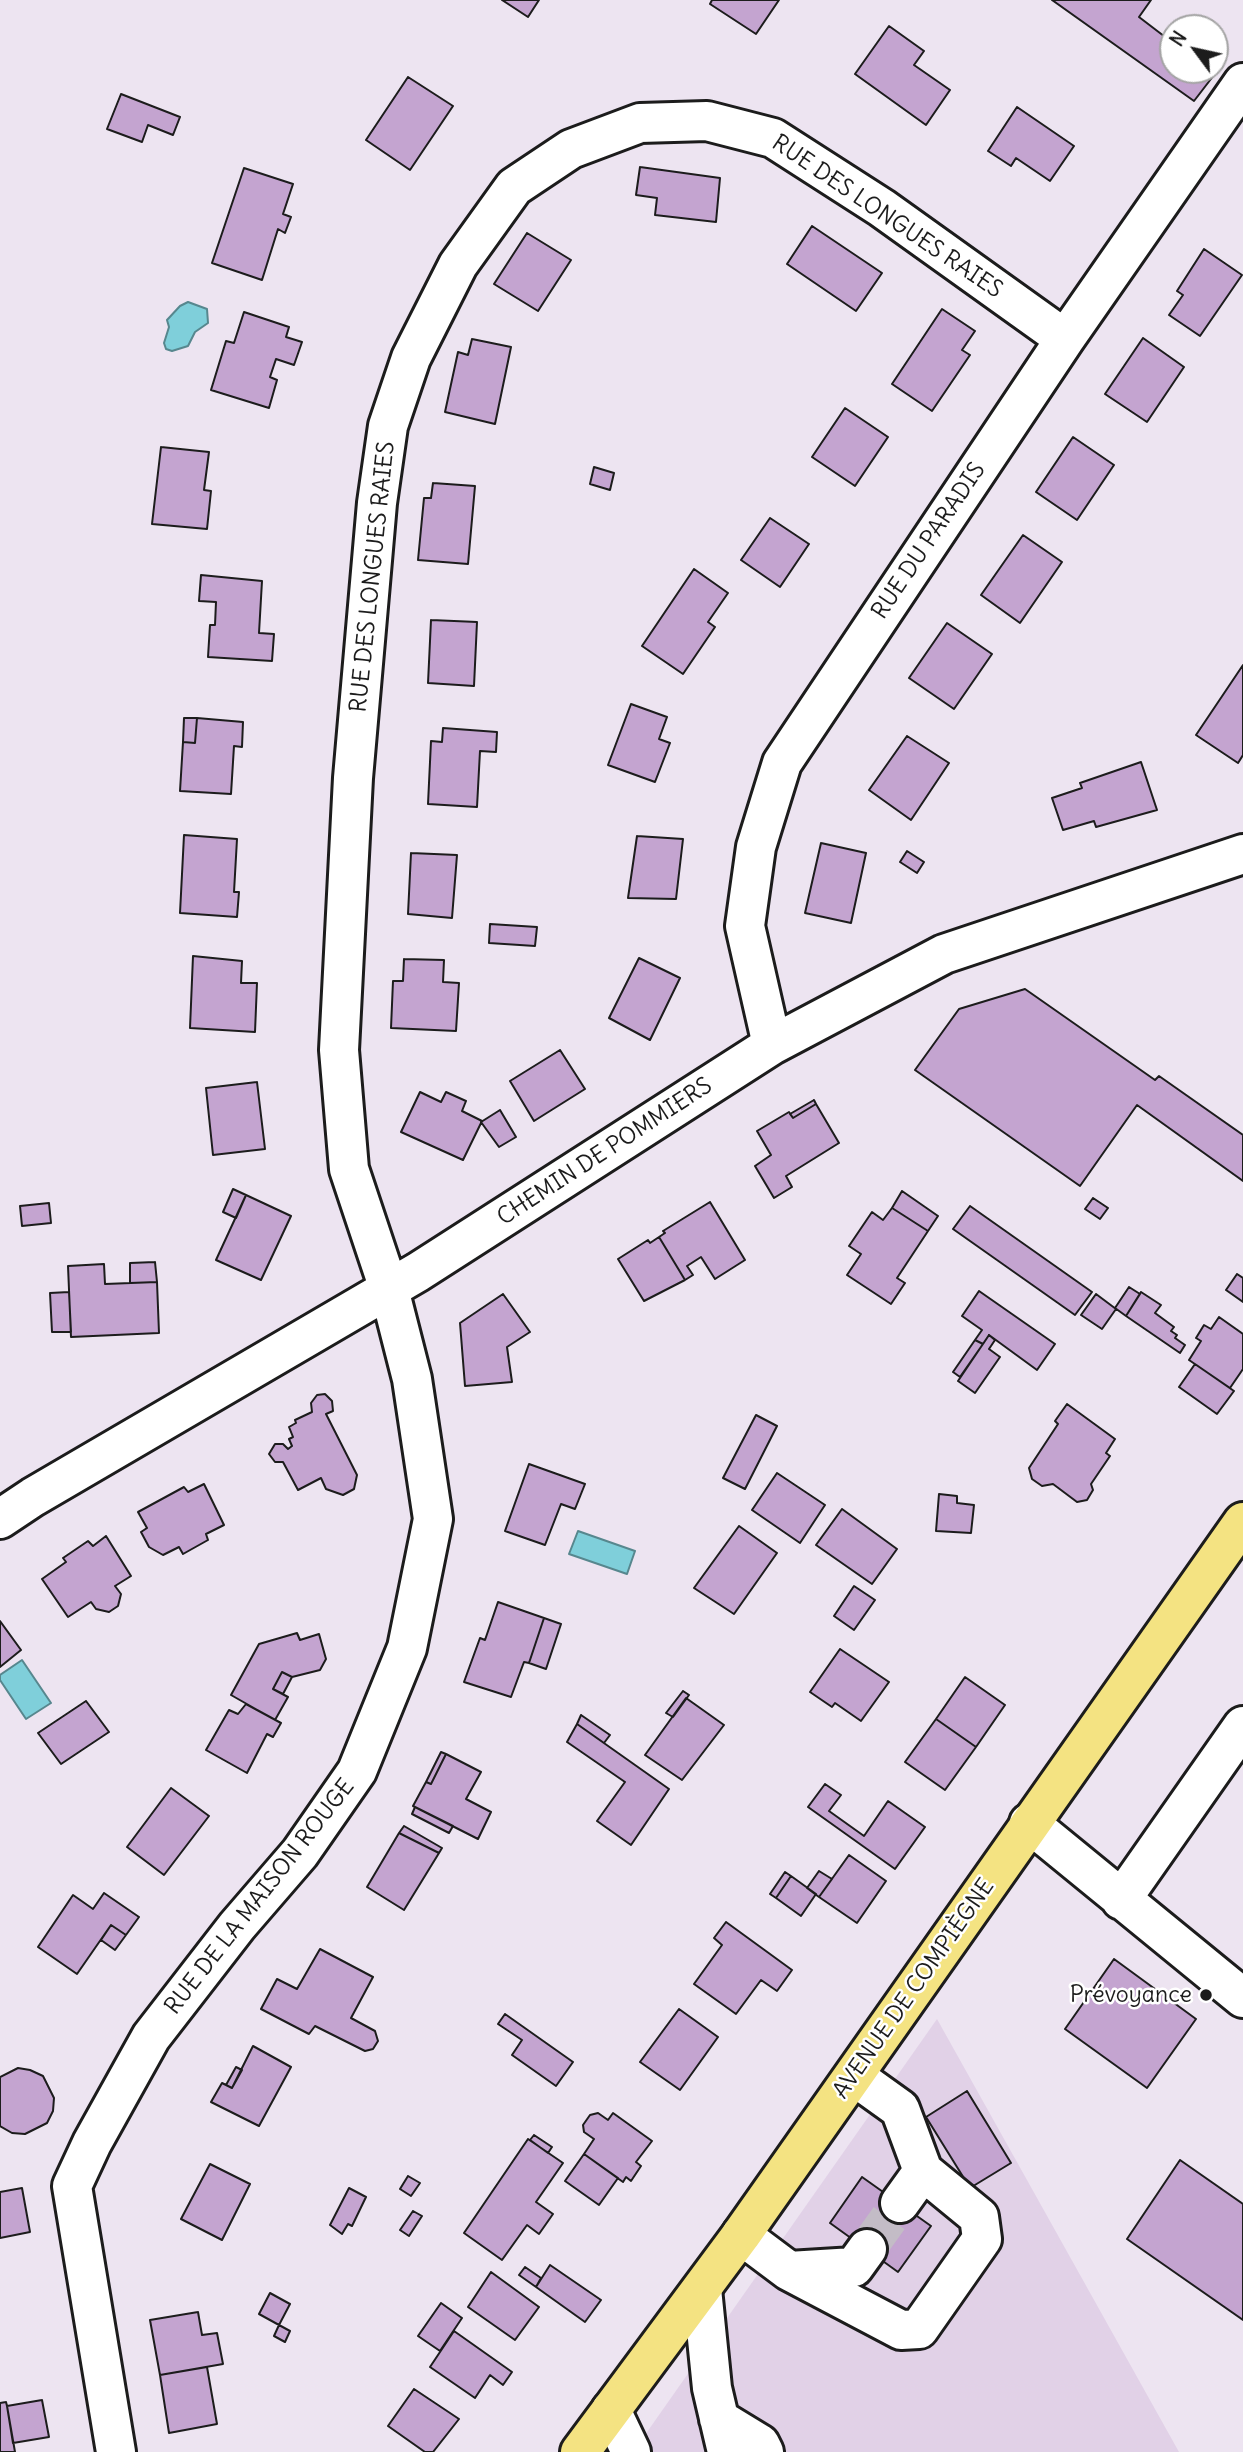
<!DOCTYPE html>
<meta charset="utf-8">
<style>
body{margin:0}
#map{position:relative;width:1243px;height:2452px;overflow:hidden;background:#ede4f1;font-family:Delius,sans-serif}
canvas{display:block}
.north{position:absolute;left:1159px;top:14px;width:70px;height:70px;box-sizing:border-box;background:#fff;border:2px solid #a4a4a4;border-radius:50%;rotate:303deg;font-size:19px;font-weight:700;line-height:28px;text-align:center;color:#1c1c1c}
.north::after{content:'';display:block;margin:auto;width:24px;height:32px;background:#1c1c1c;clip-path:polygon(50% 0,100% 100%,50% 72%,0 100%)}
</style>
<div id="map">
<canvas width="1243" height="2452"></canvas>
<div class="north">N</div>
</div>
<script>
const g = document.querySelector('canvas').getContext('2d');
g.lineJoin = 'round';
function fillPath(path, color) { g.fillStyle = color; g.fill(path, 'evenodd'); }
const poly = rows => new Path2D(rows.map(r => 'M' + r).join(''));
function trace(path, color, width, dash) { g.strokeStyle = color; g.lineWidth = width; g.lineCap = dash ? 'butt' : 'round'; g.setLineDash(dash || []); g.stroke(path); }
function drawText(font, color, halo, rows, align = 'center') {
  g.font = font + ' Delius,sans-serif'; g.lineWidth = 5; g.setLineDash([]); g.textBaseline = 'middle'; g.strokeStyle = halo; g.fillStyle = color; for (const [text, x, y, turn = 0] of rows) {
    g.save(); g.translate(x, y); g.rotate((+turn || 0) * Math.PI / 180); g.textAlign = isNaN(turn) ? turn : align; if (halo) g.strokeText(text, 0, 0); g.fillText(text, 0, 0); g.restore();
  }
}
fillPath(poly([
 [937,2019,1179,2452,633,2452]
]), '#e1d1e7');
const water = poly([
 [188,302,207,309,208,323,195,332,188,346,172,351,166,349,164,343,169,327,167,320,180,306,188,302],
 [578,1531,635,1551,627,1574,569,1554,578,1531],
 [22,1660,51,1703,26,1719,0,1680,0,1675,22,1660]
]);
fillPath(water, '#7fcfda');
trace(water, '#57878e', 2);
const building = poly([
 [502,0,539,0,528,17,502,0],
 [712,0,779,0,756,34,710,4,712,0],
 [1052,0,1151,0,1139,17,1173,43,1173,70,1208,70,1214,75,1194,101,1052,0],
 [889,26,924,51,914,65,950,90,926,125,855,74,889,26],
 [408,77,453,106,410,170,366,140,408,77],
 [121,94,180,117,173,135,148,125,142,142,107,129,121,94],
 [1017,107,1074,146,1050,181,1016,158,1011,166,988,151,1017,107],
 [640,167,720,178,716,222,655,215,657,198,636,195,640,167],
 [244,168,293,184,283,214,291,217,285,233,278,229,262,280,212,263,244,168],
 [812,226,882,273,856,311,787,264,812,226],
 [527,233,571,260,538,311,494,284,527,233],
 [1204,249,1242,275,1200,336,1169,315,1183,295,1177,291,1204,249],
 [942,309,975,331,962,350,970,355,932,411,892,384,942,309],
 [244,312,289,327,286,337,302,342,294,365,276,359,270,377,277,380,269,408,211,390,226,341,234,343,244,312],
 [1143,338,1184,367,1147,422,1105,394,1143,338],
 [472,339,511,347,495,424,445,412,458,352,468,355,472,339],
 [845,408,888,437,855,486,812,457,845,408],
 [1073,437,1114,465,1077,520,1036,492,1073,437],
 [161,447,209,452,204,490,211,491,207,529,152,524,161,447],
 [594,467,614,473,610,490,590,484,594,467],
 [433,483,475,486,468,564,418,560,424,498,431,498,433,483],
 [770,518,809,544,780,587,741,560,770,518],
 [1023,535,1062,562,1020,623,981,595,1023,535],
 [694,569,728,593,708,622,715,627,683,674,642,646,694,569],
 [201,575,262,581,259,633,274,634,272,661,208,657,210,625,215,625,216,602,199,601,201,575],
 [431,620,477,622,474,686,428,683,431,620],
 [947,623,992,654,954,709,909,678,947,623],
 [1243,665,1243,755,1238,763,1196,735,1243,665],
 [631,704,667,717,659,739,670,743,655,782,608,765,631,704],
 [184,718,197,718,195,743,183,742,184,718],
 [197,718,243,722,242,747,234,746,231,794,180,791,183,742,195,743,197,718],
 [443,728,497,732,496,752,480,751,477,807,428,804,431,741,442,742,443,728],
 [907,736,949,763,911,820,869,790,907,736],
 [1141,762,1157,810,1096,827,1094,821,1063,830,1052,798,1082,788,1080,783,1141,762],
 [184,835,237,839,234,892,239,892,237,917,180,913,184,835],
 [637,836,683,839,676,899,628,898,637,836],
 [821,843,866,853,851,923,805,913,821,843],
 [907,851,924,862,917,873,900,862,907,851],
 [411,853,457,855,452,918,408,914,411,853],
 [490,924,537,927,535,946,489,943,490,924],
 [193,956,242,961,241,983,257,983,255,1032,190,1028,193,956],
 [639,958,680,978,650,1040,609,1018,639,958],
 [404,959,444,960,443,982,459,983,456,1031,391,1028,393,981,403,981,404,959],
 [1025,989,1155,1080,1159,1076,1243,1135,1243,1181,1137,1105,1080,1186,915,1070,959,1009,1025,989],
 [560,1050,585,1089,534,1121,510,1081,560,1050],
 [257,1082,265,1149,213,1155,206,1088,257,1082],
 [420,1092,441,1102,446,1092,466,1101,462,1111,482,1121,463,1160,401,1132,420,1092],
 [814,1100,816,1104,793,1118,790,1114,814,1100],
 [816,1104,839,1143,786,1176,792,1187,774,1198,755,1166,771,1155,757,1131,789,1112,793,1118,816,1104],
 [500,1110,516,1137,499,1147,481,1122,500,1110],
 [233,1189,246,1195,236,1218,223,1212,233,1189],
 [902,1191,938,1216,928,1231,892,1208,902,1191],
 [246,1195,291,1216,261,1280,216,1260,246,1195],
 [1093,1198,1108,1208,1100,1219,1085,1209,1093,1198],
 [710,1202,745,1260,715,1279,701,1257,687,1266,693,1275,685,1280,659,1237,665,1233,663,1231,710,1202],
 [49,1203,51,1223,22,1226,20,1206,49,1203],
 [970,1206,1092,1292,1075,1315,953,1229,970,1206],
 [892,1208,928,1231,897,1278,905,1283,891,1304,847,1275,861,1254,849,1246,872,1212,883,1220,892,1208],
 [659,1237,685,1280,644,1301,618,1259,648,1240,650,1243,659,1237],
 [155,1262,157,1282,130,1283,130,1263,155,1262],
 [104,1264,105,1284,157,1282,159,1333,71,1337,68,1266,104,1264],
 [1237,1274,1243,1278,1243,1302,1226,1290,1237,1274],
 [1129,1287,1140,1294,1126,1316,1115,1308,1129,1287],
 [979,1291,1055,1344,1037,1370,989,1335,983,1344,975,1340,982,1330,962,1316,979,1291],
 [69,1292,71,1332,52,1332,50,1293,69,1292],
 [1141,1292,1161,1305,1155,1313,1174,1327,1171,1331,1177,1335,1175,1338,1185,1345,1180,1353,1126,1316,1141,1292],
 [503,1294,530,1332,507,1347,512,1382,465,1386,460,1323,503,1294],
 [1096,1294,1116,1309,1102,1329,1081,1315,1096,1294],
 [1219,1317,1243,1334,1243,1369,1230,1388,1189,1360,1201,1341,1196,1338,1204,1325,1211,1329,1219,1317],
 [989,1335,995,1340,989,1349,1000,1357,975,1393,958,1381,989,1335],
 [975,1340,983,1344,960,1377,953,1372,975,1340],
 [1195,1364,1234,1391,1217,1414,1179,1387,1195,1364],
 [325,1394,332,1401,333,1411,326,1414,357,1475,354,1489,343,1495,326,1489,321,1478,298,1490,283,1462,275,1462,269,1454,275,1444,283,1444,288,1449,292,1446,289,1439,293,1437,289,1427,296,1423,295,1420,312,1412,311,1403,317,1395,325,1394],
 [1067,1404,1115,1439,1106,1453,1110,1456,1091,1484,1093,1490,1087,1500,1077,1502,1053,1484,1042,1486,1032,1479,1029,1468,1058,1424,1055,1421,1067,1404],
 [756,1415,777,1426,745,1489,723,1478,756,1415],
 [529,1464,585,1484,575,1509,561,1504,545,1545,505,1531,529,1464],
 [777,1473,825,1505,800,1543,752,1510,777,1473],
 [204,1484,224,1525,206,1534,208,1540,183,1554,179,1547,163,1555,149,1547,141,1532,147,1528,138,1512,184,1487,188,1492,204,1484],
 [939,1494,957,1496,957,1503,974,1505,971,1533,936,1531,939,1494],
 [842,1509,897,1549,872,1584,816,1545,842,1509],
 [739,1526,777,1553,734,1614,694,1588,739,1526],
 [106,1536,131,1576,115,1586,121,1594,118,1606,109,1612,96,1609,91,1602,68,1617,42,1579,66,1562,63,1558,88,1541,93,1546,106,1536],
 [854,1586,875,1600,854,1630,834,1616,854,1586],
 [498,1602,544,1618,529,1663,524,1662,511,1697,464,1682,480,1638,485,1640,498,1602],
 [544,1618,561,1624,546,1669,529,1663,544,1618],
 [0,1621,21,1650,0,1667,0,1621],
 [297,1633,300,1640,319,1634,326,1659,320,1670,292,1677,282,1672,273,1689,288,1697,275,1720,231,1695,259,1644,297,1633],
 [840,1649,889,1682,861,1721,835,1703,832,1707,810,1692,840,1649],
 [282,1672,292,1677,283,1694,273,1689,282,1672],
 [965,1677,1005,1705,976,1747,936,1719,965,1677],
 [683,1691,689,1695,673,1717,666,1713,683,1691],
 [686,1698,724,1725,682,1780,645,1755,686,1698],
 [86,1701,109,1732,61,1764,38,1733,86,1701],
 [246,1704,281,1723,273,1737,267,1734,247,1773,206,1750,229,1710,238,1714,246,1704],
 [581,1715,610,1735,604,1743,577,1724,581,1715],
 [936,1719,976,1747,945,1790,905,1762,936,1719],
 [577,1724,669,1789,631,1845,597,1821,625,1782,567,1742,577,1724],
 [441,1752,446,1754,431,1784,426,1782,441,1752],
 [446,1754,481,1772,466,1799,491,1812,478,1839,413,1806,426,1782,431,1784,446,1754],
 [825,1784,841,1795,829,1811,864,1836,888,1801,925,1827,895,1869,808,1807,825,1784],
 [171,1788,209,1816,164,1875,127,1847,171,1788],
 [415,1807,453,1826,449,1833,412,1814,415,1807],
 [404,1826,442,1848,439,1853,399,1833,404,1826],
 [399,1833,439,1853,404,1910,367,1887,399,1833],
 [849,1855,886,1881,857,1923,819,1897,849,1855],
 [819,1871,832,1879,819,1897,807,1888,819,1871],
 [785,1872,791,1876,776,1898,770,1894,785,1872],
 [791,1876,816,1894,801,1916,776,1898,791,1876],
 [104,1893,139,1917,126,1935,111,1925,77,1974,38,1947,73,1895,93,1909,104,1893],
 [726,1922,792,1970,777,1991,761,1980,736,2014,694,1984,722,1945,714,1938,726,1922],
 [111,1925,126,1935,115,1950,101,1940,111,1925],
 [320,1949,373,1977,351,2018,375,2031,378,2041,373,2049,365,2051,315,2026,309,2034,261,2009,277,1979,297,1989,320,1949],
 [1114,1959,1196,2019,1147,2088,1065,2029,1114,1959],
 [679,2009,718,2037,680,2090,640,2062,679,2009],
 [505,2014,573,2062,556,2086,512,2055,522,2040,498,2024,505,2014],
 [253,2046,291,2067,259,2126,211,2102,222,2083,232,2088,253,2046],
 [236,2067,242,2070,232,2088,226,2085,236,2067],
 [18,2068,30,2070,43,2076,54,2098,53,2111,47,2123,25,2134,12,2133,0,2126,0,2077,18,2068],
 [967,2091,1011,2163,970,2188,926,2117,967,2091],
 [598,2113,608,2120,613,2113,652,2141,636,2162,641,2166,631,2181,626,2177,623,2182,584,2154,594,2139,584,2132,583,2125,590,2115,598,2113],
 [534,2135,552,2147,548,2153,530,2140,534,2135],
 [528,2139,563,2163,536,2202,553,2214,539,2234,527,2225,502,2260,464,2233,528,2139],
 [584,2154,618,2178,599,2205,565,2181,584,2154],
 [1180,2160,1243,2204,1243,2320,1127,2239,1180,2160],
 [210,2164,250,2184,222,2240,181,2219,210,2164],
 [408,2176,420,2183,411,2196,400,2189,408,2176],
 [862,2177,931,2226,898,2272,830,2223,862,2177],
 [22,2188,30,2232,0,2238,0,2192,22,2188],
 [349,2188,366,2197,352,2226,348,2224,342,2234,330,2225,349,2188],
 [413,2211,422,2216,409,2236,400,2230,413,2211],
 [550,2265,601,2300,585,2322,536,2287,550,2265],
 [525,2267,541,2278,536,2287,519,2275,525,2267],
 [491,2272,539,2307,515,2340,468,2307,491,2272],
 [270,2293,290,2304,279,2325,259,2314,270,2293],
 [441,2303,462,2318,440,2351,418,2336,441,2303],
 [198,2312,202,2335,217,2333,223,2364,160,2375,150,2320,198,2312],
 [279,2325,290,2331,285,2342,274,2336,279,2325],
 [454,2331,512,2372,503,2385,490,2375,475,2398,430,2367,454,2331],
 [207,2367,217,2424,169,2433,160,2375,207,2367],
 [414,2389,459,2419,433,2452,425,2452,388,2426,414,2389],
 [42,2400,49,2437,13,2443,7,2406,42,2400],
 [6,2402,7,2406,15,2452,0,2452,0,2403,6,2402]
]);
fillPath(building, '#c4a4d0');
trace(building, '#1c1c1c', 2);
trace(poly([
 [867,2249,900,2203]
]), '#c3bcc6', 38, [38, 19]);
const minor = poly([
 [772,1045,745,926,756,847,782,763,1065,339,1243,83],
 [0,1519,33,1497,418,1272,772,1045,944,954,1243,854],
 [1029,1823,1243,1998],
 [1121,1900,1243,1726],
 [900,2203,923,2171],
 [741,2235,789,2271,901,2330,919,2329,982,2239,979,2217,923,2171,900,2109,854,2076],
 [789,2271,854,2267,867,2249],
 [702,2289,712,2388,727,2452],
 [611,2410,631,2452],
 [719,2419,760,2444,764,2452],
 [116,2452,72,2186,92,2143,151,2037,237,1926,300,1853,357,1771,407,1648,433,1519,412,1379,389,1289,349,1169,339,1050,353,778,377,503,388,426,411,358,458,265,514,187,571,149,640,123,707,121,773,138,882,208,1065,339]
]);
const major = poly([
 [580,2452,741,2235,1243,1522]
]);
trace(minor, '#1c1c1c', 44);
trace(major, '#1c1c1c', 44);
trace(minor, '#fff', 38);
trace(major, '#f4e382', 38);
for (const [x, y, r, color] of [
 [1206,1995,7,"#1c1c1c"]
]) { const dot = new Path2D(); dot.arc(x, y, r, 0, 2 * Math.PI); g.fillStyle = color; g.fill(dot); trace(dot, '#fff', 2.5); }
drawText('23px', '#1c1c1c', '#fff', [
 ["RUE DES LONGUES RAIES",887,217,34],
 ["RUE DU PARADIS",929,541,-56],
 ["RUE DES LONGUES RAIES",373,577,-84],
 ["CHEMIN DE POMMIERS",605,1152,-33],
 ["RUE DE LA MAISON ROUGE",260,1897,-52],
 ["AVENUE DE COMPIÈGNE",914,1989,-55]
]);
drawText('23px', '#1c1c1c', '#fff', [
 ["Prévoyance",1192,1995]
], 'right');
</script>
